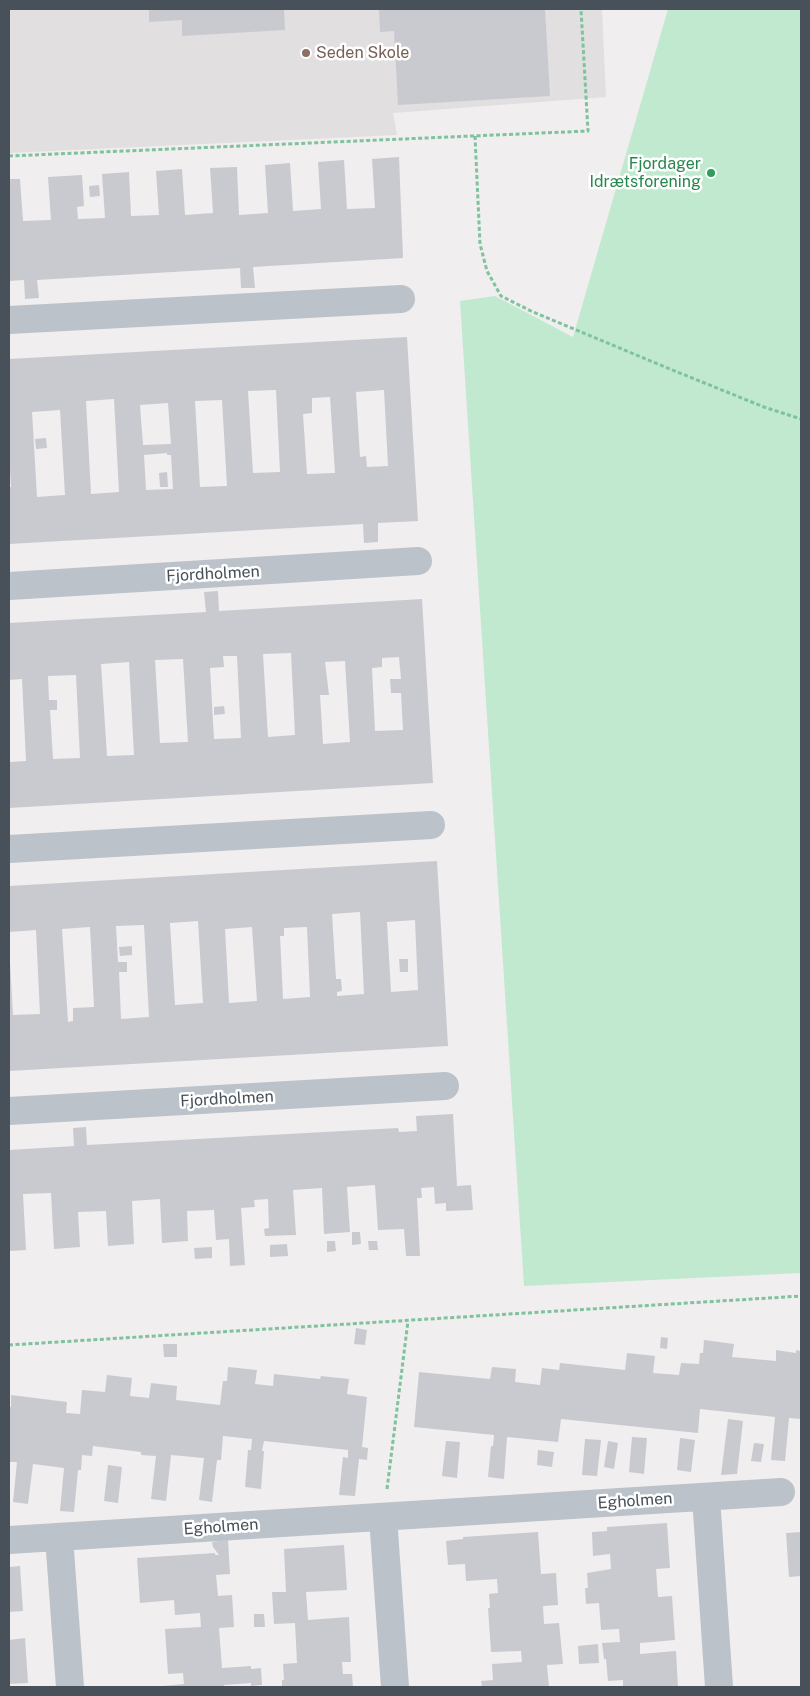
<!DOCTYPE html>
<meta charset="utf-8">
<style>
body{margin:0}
#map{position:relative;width:810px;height:1696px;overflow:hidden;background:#f0eeee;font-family:"Public Sans",sans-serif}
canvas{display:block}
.frame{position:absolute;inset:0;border:10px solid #485159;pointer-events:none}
</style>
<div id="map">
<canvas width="810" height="1696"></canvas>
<div class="frame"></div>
</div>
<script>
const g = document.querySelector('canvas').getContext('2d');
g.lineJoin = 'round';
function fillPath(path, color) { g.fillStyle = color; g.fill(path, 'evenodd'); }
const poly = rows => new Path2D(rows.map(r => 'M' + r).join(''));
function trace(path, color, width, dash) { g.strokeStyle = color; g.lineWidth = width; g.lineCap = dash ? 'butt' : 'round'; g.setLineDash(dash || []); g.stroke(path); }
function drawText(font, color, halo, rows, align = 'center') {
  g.font = font + ' "Public Sans",sans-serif'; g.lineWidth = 5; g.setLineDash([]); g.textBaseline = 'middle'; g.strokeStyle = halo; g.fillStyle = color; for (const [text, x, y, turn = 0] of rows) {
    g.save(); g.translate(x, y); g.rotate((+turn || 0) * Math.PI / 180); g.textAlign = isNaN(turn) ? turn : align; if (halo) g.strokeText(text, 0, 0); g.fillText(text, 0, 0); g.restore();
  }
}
fillPath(poly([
 [9,9,602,9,606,97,393,113,397,135,9,153]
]), '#e1dfdf');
fillPath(poly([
 [668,9,801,9,801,1273,524,1286,460,301,495,296,573,337]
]), '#c1e9cf');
fillPath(poly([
 [149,9,284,9,285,30,182,36,182,20,149,22],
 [379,9,545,9,550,96,398,105,394,31,380,32],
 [399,157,403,258,253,267,255,288,241,288,240,268,37,280,39,298,25,299,24,280,9,281,9,179,20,179,23,221,51,220,48,177,82,175,84,206,77,207,78,219,105,218,102,174,129,172,131,216,159,215,156,171,182,169,185,215,213,213,210,168,237,167,239,215,268,213,265,165,290,163,293,211,321,209,318,162,344,160,347,209,375,208,372,159],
 [99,185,100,196,90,197,89,186],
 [407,337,418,521,378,523,378,542,364,543,363,524,9,544,9,487,11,487,9,454,9,359],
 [276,390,280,472,253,473,248,391],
 [384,390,388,466,367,467,366,456,360,457,356,392],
 [330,397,335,473,307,474,303,414,312,413,312,398],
 [114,399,119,492,91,494,86,401],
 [222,400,227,486,200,487,195,401],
 [168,403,171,444,143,445,140,405],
 [60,410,65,495,37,497,32,412],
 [167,453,167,455,171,455,173,489,146,490,144,455],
 [46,438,47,448,36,449,35,439],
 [167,472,168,487,160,487,159,473],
 [218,591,219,611,422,599,433,783,9,808,9,762,26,761,22,679,9,680,9,623,206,612,204,592],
 [291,653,295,735,268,737,263,654],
 [223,656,237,656,241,738,214,739,210,668,224,667],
 [399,657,401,679,390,679,391,693,401,693,403,730,375,731,372,668,382,667,382,658],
 [183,659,188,742,160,743,155,660],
 [345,661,350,742,323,744,320,695,329,695,325,662],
 [129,662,134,755,107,756,101,664],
 [76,675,80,758,53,759,50,710,57,710,57,700,49,700,48,676],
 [224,706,225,714,214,715,214,707],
 [437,861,448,1046,9,1071,9,962,10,962,13,1015,40,1014,36,930,9,932,9,886],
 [360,912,364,994,337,996,337,992,342,991,341,979,336,979,332,914],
 [415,920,418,990,391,992,387,922],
 [198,921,203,1003,175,1005,170,923],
 [144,925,149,1017,121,1019,119,972,127,972,127,962,118,962,116,926],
 [90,927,94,1007,73,1008,73,1021,68,1022,62,929],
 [252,927,257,1001,229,1003,225,929],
 [307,927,310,997,283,999,280,936,284,936,284,928],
 [132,946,132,955,120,956,119,947],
 [399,959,408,959,408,972,400,972],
 [453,1114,457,1186,471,1185,473,1210,446,1211,446,1203,435,1204,434,1187,421,1188,422,1198,417,1198,420,1256,406,1256,404,1229,378,1230,375,1185,347,1187,350,1232,324,1234,322,1188,293,1190,296,1235,265,1236,264,1229,269,1228,268,1199,254,1200,255,1207,241,1208,245,1265,230,1266,229,1239,216,1240,214,1210,187,1211,188,1241,162,1243,160,1199,132,1201,134,1244,108,1246,106,1211,78,1212,80,1247,54,1249,51,1193,23,1194,26,1250,9,1251,9,1150,74,1146,73,1128,86,1127,87,1145,398,1128,399,1132,417,1131,416,1116],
 [352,1232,360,1232,361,1244,352,1245],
 [327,1241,335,1241,336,1251,327,1252],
 [368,1241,377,1241,378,1250,369,1250],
 [287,1244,288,1256,270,1257,270,1245],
 [212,1247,212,1258,195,1259,194,1248],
 [356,1328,367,1330,365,1345,354,1344],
 [661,1337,668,1338,667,1349,660,1348],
 [704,1340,734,1344,732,1357,776,1361,776,1350,796,1353,796,1350,801,1351,801,1419,789,1418,785,1461,771,1460,775,1417,700,1409,698,1433,561,1419,558,1442,507,1437,504,1479,488,1477,491,1446,493,1446,494,1435,414,1427,419,1372,490,1379,492,1367,516,1369,515,1382,540,1385,542,1368,559,1370,560,1363,625,1370,627,1353,655,1356,653,1373,679,1375,681,1363,699,1364,700,1353,703,1353],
 [163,1344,177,1344,177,1357,164,1357],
 [228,1367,257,1370,255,1384,273,1386,274,1374,320,1379,321,1376,349,1379,347,1394,367,1397,362,1447,368,1448,367,1460,359,1459,355,1496,339,1495,343,1457,348,1458,348,1450,264,1441,262,1451,264,1451,261,1489,245,1487,248,1450,251,1450,252,1439,223,1436,221,1460,217,1460,212,1502,199,1500,204,1458,171,1455,166,1501,151,1499,156,1456,141,1455,141,1452,93,1446,92,1456,82,1455,81,1470,78,1470,74,1512,60,1511,64,1468,33,1464,28,1504,13,1502,17,1462,9,1462,9,1406,11,1407,11,1395,67,1402,66,1413,80,1414,82,1390,105,1392,107,1375,132,1378,130,1396,149,1398,151,1383,177,1386,176,1400,220,1405,223,1381,227,1381],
 [728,1419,743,1421,737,1474,721,1475],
 [632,1437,647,1438,644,1474,629,1472],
 [680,1438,695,1440,691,1472,677,1470],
 [585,1439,601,1440,597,1476,582,1475],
 [446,1441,460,1442,457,1478,442,1476],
 [608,1441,618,1443,614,1469,604,1467],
 [754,1443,764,1444,761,1462,751,1461],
 [538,1450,554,1452,552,1467,537,1465],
 [108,1465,122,1467,118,1503,104,1501],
 [667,1523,670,1568,656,1569,658,1597,672,1596,675,1640,640,1643,640,1654,676,1651,678,1687,623,1687,623,1680,608,1681,606,1659,604,1659,602,1643,620,1642,619,1629,601,1630,599,1603,586,1604,585,1588,588,1588,587,1573,611,1569,610,1554,593,1556,592,1532,607,1531,607,1527],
 [538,1532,541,1574,556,1573,558,1605,543,1606,544,1624,559,1623,563,1664,547,1665,549,1687,482,1687,481,1681,493,1680,492,1664,522,1662,521,1651,491,1652,488,1608,490,1608,489,1594,498,1593,497,1579,466,1581,465,1564,448,1565,446,1541,463,1539,463,1537],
 [801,1532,801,1576,789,1577,786,1533],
 [228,1540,230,1574,216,1575,218,1596,232,1595,234,1627,219,1628,222,1668,251,1666,251,1669,261,1668,262,1685,251,1686,251,1683,224,1685,224,1687,163,1687,163,1686,184,1684,183,1673,168,1674,165,1629,201,1627,200,1613,175,1615,174,1600,140,1603,137,1558,215,1553,215,1555,219,1555,213,1547,212,1542],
 [344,1545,347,1590,306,1592,308,1620,349,1617,351,1662,342,1662,343,1674,352,1674,353,1687,282,1687,282,1680,284,1680,283,1664,297,1663,295,1623,274,1624,272,1592,286,1592,284,1549],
 [20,1566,23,1611,9,1612,9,1567],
 [254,1614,264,1614,265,1627,254,1627],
 [25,1638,28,1683,9,1684,9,1640],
 [598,1644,599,1663,579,1664,578,1646]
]), '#c9cad0');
trace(poly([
 [475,136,480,244,487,271,501,296,533,312,665,367,764,407,801,419],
 [9,156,588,131,581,9],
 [9,1345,801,1296],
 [387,1489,408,1321]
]), '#7ec29e', 3, [4, 2.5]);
trace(poly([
 [9,320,401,299],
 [9,586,418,561],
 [9,849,431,825],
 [9,1111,445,1086],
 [706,1497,719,1687],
 [383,1517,395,1687],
 [59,1537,70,1687],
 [9,1540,781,1492]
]), '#bbc2c9', 28);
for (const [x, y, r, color] of [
 [306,53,5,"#8d6e63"],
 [711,173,5,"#2e9e5b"]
]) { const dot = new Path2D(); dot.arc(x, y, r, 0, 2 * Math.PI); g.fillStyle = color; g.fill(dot); trace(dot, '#fff', 2); }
drawText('16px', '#785e54', '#fff', [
 ["Seden Skole",316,53]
], 'left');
drawText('16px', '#27864d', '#fff', [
 ["Fjordager",701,164],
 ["Idrætsforening",701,182]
], 'right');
drawText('16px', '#485159', '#fff', [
 ["Fjordholmen",213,574,-3],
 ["Fjordholmen",227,1099,-3],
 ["Egholmen",635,1501,-4],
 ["Egholmen",221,1527,-4]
]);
</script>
